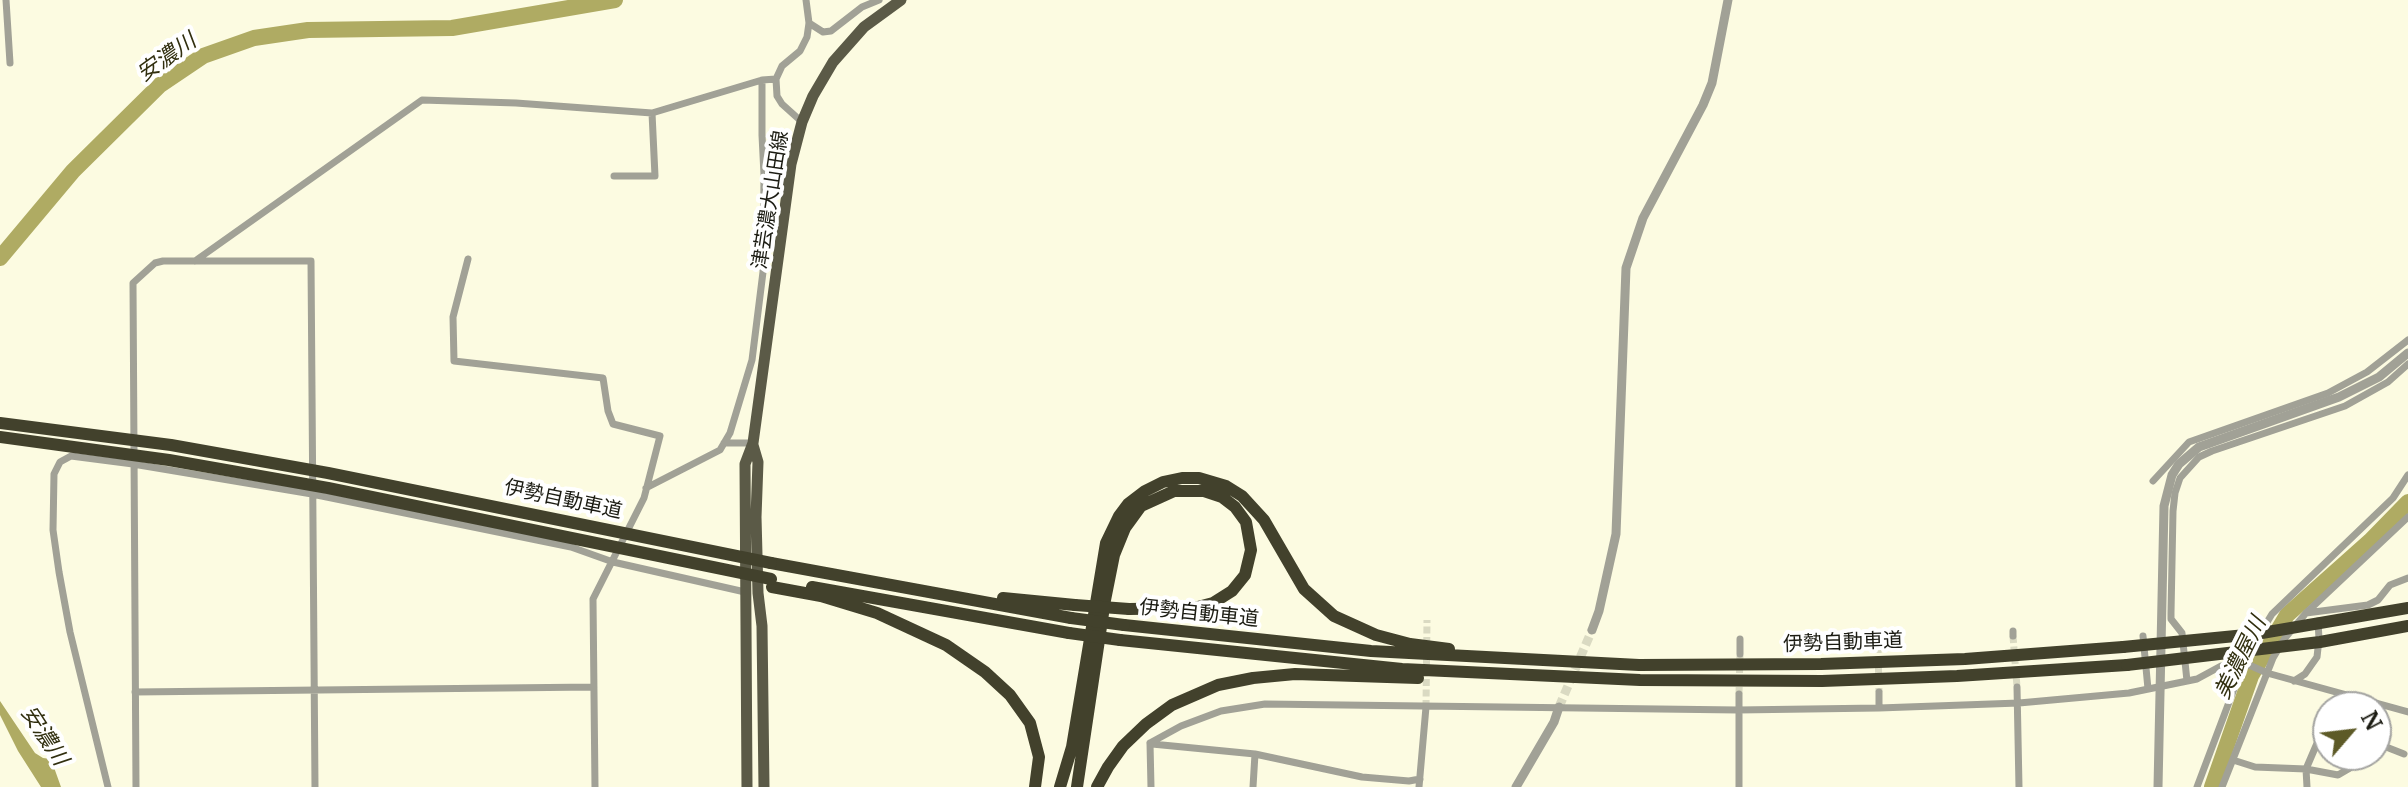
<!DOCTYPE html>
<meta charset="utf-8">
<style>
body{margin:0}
#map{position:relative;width:2408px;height:787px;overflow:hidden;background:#fcfbe1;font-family:Merriweather,serif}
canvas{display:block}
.north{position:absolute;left:2312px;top:691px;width:80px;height:80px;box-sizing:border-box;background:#fff;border:2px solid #a4a4a1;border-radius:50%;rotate:62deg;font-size:22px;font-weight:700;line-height:32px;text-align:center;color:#1c1c13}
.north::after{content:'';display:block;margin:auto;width:28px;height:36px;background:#5d5a27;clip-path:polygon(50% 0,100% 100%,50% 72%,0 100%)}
</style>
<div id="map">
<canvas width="2408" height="787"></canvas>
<div class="north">N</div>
</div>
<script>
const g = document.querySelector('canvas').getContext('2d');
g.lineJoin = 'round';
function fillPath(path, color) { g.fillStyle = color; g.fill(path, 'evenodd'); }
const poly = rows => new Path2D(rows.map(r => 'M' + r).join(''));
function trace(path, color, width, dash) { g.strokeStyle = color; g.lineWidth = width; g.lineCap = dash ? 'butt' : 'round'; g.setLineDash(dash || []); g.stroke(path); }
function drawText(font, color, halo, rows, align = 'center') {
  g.font = font + ' Merriweather,"Noto Sans JP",serif'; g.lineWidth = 8; g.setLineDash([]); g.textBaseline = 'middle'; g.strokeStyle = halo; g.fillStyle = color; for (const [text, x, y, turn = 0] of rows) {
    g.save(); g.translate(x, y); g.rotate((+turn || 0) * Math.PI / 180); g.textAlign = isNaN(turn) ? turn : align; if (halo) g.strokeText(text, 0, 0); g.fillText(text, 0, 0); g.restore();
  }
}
fillPath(poly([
 [0,701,35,753,43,758,51,759,61,787,41,787,18,751,0,715]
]), '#afab63');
trace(poly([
 [0,258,73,171,160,85,203,56,254,38,308,30,452,28,615,0],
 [2212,787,2251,676,2287,615,2370,541,2408,502]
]), '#afab63', 16);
trace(poly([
 [2013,636,2017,687],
 [1878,646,1879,692],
 [1739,694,1740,654],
 [1426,707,1427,620]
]), '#dadac2', 7, [7, 3.5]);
trace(poly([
 [1559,707,1592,630]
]), '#dadac2', 9, [9, 4.5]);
trace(poly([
 [6,0,10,63],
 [809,23,823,32,831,31,862,7,879,0],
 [802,122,782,104,777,96,776,79,782,66,800,51,807,37,809,23,806,0],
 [614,176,655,176,652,113],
 [468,259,453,317,454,361,603,378,608,411,613,424,660,436,644,498,593,599,595,787],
 [195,261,422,100,516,103,652,113,762,80,776,79],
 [724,443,753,443],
 [2153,481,2189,442,2328,393,2367,372,2408,340],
 [646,488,720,450,730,433,752,360,763,272,764,175,762,135,762,80],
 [2306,613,2368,605,2378,600,2390,585,2408,578],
 [2013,631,2013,636],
 [2143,636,2148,689],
 [2250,650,2272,614,2393,498,2408,475],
 [1740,654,1740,639],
 [2187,681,2182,633,2171,619,2171,613,2173,511,2175,493,2180,478,2199,457,2212,451,2345,406,2388,382,2408,364],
 [2294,681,2305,674,2317,657,2319,639,2318,621],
 [2017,687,2019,787],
 [135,692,594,687],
 [1879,692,1879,708],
 [1739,694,1739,787],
 [1150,743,1181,726,1221,711,1265,704,1738,710,1879,708,2019,703,2129,693,2197,679,2221,666,2247,664,2267,673,2408,712],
 [1150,743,1151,787],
 [2376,743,2404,754],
 [1152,744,1255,754,1362,777,1409,781,1420,779],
 [2233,760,2255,767,2306,769,2338,775,2350,768,2354,755],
 [108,787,70,632,59,572,53,530,54,474,60,462,71,456,133,464,312,494,571,547,613,562,745,592],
 [136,787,133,283,155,263,163,261,311,261,315,787],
 [1253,787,1255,754],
 [1419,787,1426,707],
 [2197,787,2234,689,2237,673,2244,661],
 [2222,787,2273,658,2285,638,2306,613,2408,517],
 [2307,787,2306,769,2321,734,2328,731]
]), '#a1a196', 7);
trace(poly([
 [1592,630,1599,611,1616,534,1626,268,1643,218,1703,105,1712,83,1728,0],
 [1516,787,1554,722,1559,707],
 [2158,787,2164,506,2172,475,2179,464,2199,447,2339,397,2379,377,2408,353]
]), '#a1a196', 9);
trace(poly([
 [753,445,758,462,756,517,758,593,762,626,764,787],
 [747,787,745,464,753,443,791,164,802,122,813,96,833,62,864,27,901,0]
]), '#5b5a47', 11);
trace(poly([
 [771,563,1071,618],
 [772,587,821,596,877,613,946,645,985,672,1010,695,1030,723,1039,757,1035,787],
 [812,587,1069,633],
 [1003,598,1075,605],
 [1124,625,1371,651,1639,665,1821,664,1965,659,2123,647],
 [1120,640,1402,669,1640,680,1822,681,1957,676,2127,665],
 [1060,787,1072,747,1106,543,1119,516,1128,504,1145,491,1163,482,1182,478,1199,478,1226,486,1242,496,1264,520,1304,589,1334,616,1376,635,1410,644,1449,649],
 [1077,787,1105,600,1114,555,1125,528,1141,506,1174,491,1204,491,1222,497,1235,507,1246,522,1251,550,1245,575,1232,591,1213,603,1194,608,1129,609],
 [1097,787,1108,767,1123,746,1146,724,1172,705,1218,685,1253,678,1295,674,1418,678]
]), '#42412c', 12);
trace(poly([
 [0,423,171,445,328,473,771,563],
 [0,437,169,460,328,488,771,579],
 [1075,605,1129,609],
 [1071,618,1124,625],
 [1069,633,1120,640],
 [2123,647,2256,634,2408,608],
 [2127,665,2320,642,2408,626]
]), '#42412c', 12);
drawText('20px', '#1c1c13', '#fff', [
 ["津芸濃大山田線",771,200,-81],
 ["伊勢自動車道",563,500,12],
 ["伊勢自動車道",1199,614,6],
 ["伊勢自動車道",1843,643,-2]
]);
drawText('italic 22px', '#312f0f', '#fff', [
 ["安濃川",167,58,-35],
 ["美濃屋川",2241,658,-64],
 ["安濃川",44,736,57]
]);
</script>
